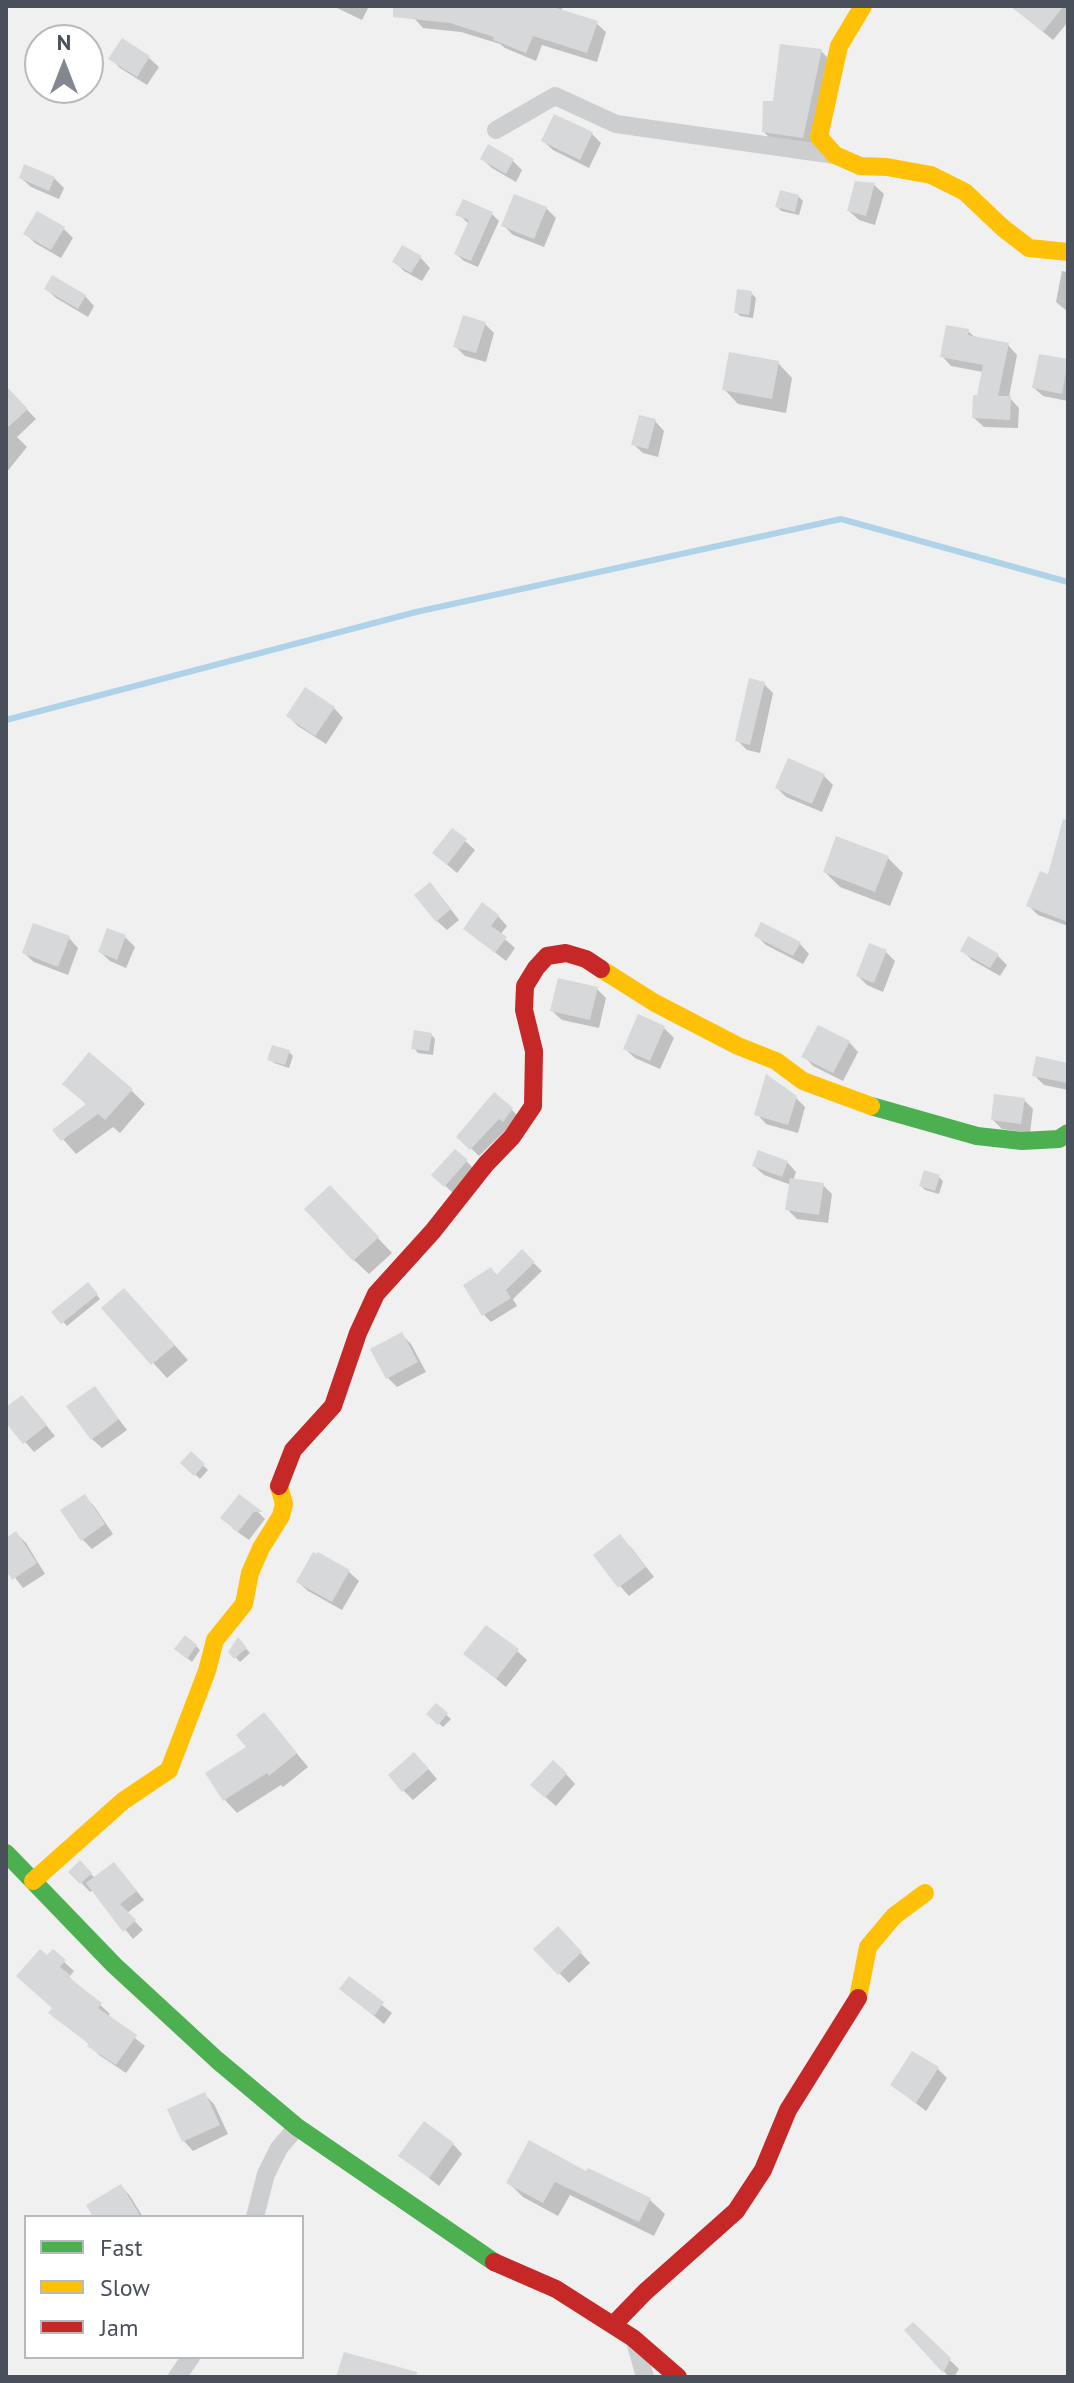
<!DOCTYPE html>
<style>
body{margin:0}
#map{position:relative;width:1074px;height:2383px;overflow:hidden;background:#f0f0f0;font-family:"PT Sans",sans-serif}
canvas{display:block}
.frame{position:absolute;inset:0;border:8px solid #494f5b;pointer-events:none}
.legend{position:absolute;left:24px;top:2215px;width:280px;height:144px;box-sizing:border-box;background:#fff;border:2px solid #b6b9bd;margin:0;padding:10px 14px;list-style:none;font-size:24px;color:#494f5b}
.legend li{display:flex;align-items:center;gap:16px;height:40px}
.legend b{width:40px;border:2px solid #b6b9bd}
.north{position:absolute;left:24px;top:24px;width:80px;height:80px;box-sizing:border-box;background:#fff;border:2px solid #b6b9bd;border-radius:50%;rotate:0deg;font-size:22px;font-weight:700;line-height:32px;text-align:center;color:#494f5b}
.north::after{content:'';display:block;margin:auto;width:28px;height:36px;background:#83878f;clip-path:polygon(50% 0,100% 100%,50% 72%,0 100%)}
</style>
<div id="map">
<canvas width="1074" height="2383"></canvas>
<div class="frame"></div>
<ul class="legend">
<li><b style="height:10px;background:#4caf50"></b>Fast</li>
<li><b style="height:10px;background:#ffc107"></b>Slow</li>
<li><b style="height:10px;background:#c62828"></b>Jam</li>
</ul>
<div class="north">N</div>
</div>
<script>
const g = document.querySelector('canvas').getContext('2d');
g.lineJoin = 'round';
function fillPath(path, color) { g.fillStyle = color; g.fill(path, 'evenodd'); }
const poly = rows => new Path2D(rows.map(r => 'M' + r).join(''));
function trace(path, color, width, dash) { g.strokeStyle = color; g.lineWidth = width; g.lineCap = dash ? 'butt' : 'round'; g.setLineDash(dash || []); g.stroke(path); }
fillPath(poly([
 [333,6,369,6,362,20],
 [415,6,563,6,561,12,596,23,606,32,597,62,542,45,536,61,505,48,500,44,461,32,423,28,414,18],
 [1027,6,1068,6,1068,22,1053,40,1031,22],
 [122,41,149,58,159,67,147,85,120,68,111,59],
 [821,51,830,60,813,147,773,141,764,132,774,104],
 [591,133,601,143,589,168,553,150,543,141],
 [489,147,513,161,522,170,516,182,492,168,482,159],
 [21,178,54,178,64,188,59,199,31,187],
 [874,185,884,194,875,225,859,220,849,211],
 [798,196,803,201,799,215,781,211,777,206],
 [546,208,556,218,544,247,513,235,503,225],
 [458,214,492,214,499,221,478,267,464,261,456,254,469,224],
 [64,229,73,238,61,258,35,243,25,233],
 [421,258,430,268,422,281,404,271,395,262],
 [1062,271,1068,272,1068,312,1056,302],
 [46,289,85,296,94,306,88,317,56,298],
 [751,293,756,298,753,318,740,316,736,312],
 [485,324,494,333,486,362,465,356,455,346],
 [968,331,976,338,1008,345,1017,355,1009,397,1019,408,1018,428,984,427,974,418,983,372,951,366,942,356],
 [1040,356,1068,361,1068,401,1043,396,1034,388],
 [778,363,792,378,786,413,738,404,724,389],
 [6,388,36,419,17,437,27,447,6,473],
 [655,421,664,431,658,457,643,453,633,444],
 [764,684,773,693,760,753,747,750,737,740],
 [334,708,343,718,326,744,298,726,288,716],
 [824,776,833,785,822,812,786,797,777,788],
 [1068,826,1068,926,1038,915,1028,905,1049,877],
 [465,841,475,850,457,873,444,862],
 [888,858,903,873,890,906,840,887,825,872],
 [439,894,459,920,447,930,437,921],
 [498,916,507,926,500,935,515,948,506,961,465,929],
 [757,936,800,944,809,954,803,964,766,945],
 [125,937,135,947,126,968,110,961,100,952],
 [69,938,78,948,68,975,34,962,24,953],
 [963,951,997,955,1007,965,1000,976,972,960],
 [886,952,895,961,883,992,867,985,858,976],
 [597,989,606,998,599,1028,562,1020,552,1011],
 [639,1016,664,1028,674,1038,660,1069,635,1058,625,1049],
 [431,1034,435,1039,433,1055,418,1053,414,1048],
 [849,1042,858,1052,843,1081,813,1066,804,1056],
 [289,1052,293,1056,289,1068,274,1063,270,1059],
 [1068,1065,1068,1090,1044,1085,1034,1075],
 [65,1084,131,1090,145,1104,120,1133,113,1127,76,1154,55,1130,87,1105],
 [795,1097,805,1107,798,1133,766,1124,757,1114],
 [1024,1100,1033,1109,1030,1133,1002,1129,993,1120],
 [511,1109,519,1117,479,1156,459,1137],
 [456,1151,476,1171,455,1195,434,1175],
 [787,1162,796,1172,793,1181,823,1185,832,1194,828,1223,797,1219,787,1209,791,1185,764,1175,754,1166],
 [938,1176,943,1181,939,1194,925,1190,921,1186],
 [344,1202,392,1253,369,1274,354,1260],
 [522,1252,542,1271,513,1299,517,1306,491,1322,483,1314,491,1269,498,1276],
 [92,1289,100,1299,67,1326,54,1312],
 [138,1305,188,1360,167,1378,104,1309],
 [402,1335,411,1344,426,1372,397,1387,388,1378],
 [95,1388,127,1430,102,1448,92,1439],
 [31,1407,55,1436,34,1452,6,1420,6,1410],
 [191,1454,208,1470,200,1479,183,1463],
 [84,1496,94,1506,113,1534,92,1549,82,1539],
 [256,1510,265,1519,249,1540,232,1528],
 [16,1533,26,1543,45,1574,23,1588,6,1566,6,1540],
 [630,1546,654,1577,629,1596,620,1586],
 [319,1554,349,1572,359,1581,342,1610,308,1591,298,1582],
 [238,1640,250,1653,240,1662,231,1652],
 [196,1646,200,1650,192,1662,181,1653],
 [517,1651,527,1660,506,1687,466,1654],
 [436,1706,451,1719,443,1727,429,1714],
 [276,1728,308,1767,283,1787,281,1785,237,1813,225,1800,207,1774],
 [424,1764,437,1779,413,1800,403,1790],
 [566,1774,575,1784,556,1806,542,1794],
 [80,1863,95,1878,114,1864,144,1900,127,1913,143,1930,133,1939,93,1890,90,1892,71,1872],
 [567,1938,590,1963,569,1983,536,1949],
 [53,1952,74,1971,69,1977,110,2014,108,2017,145,2046,126,2073,99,2055,54,2008,48,1958],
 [349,1979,392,2013,384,2024,341,1989],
 [938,2069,947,2078,926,2111,892,2085],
 [204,2094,214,2104,228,2134,193,2151,184,2141,169,2110],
 [453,2144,462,2154,439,2186,401,2156],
 [587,2174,650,2200,665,2214,654,2236,570,2195,558,2216,523,2197,508,2182],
 [121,2186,130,2196,143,2217,95,2217],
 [913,2324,959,2369,954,2377,949,2377,907,2330]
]), '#0003');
trace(poly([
 [6,720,416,612,841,519,1068,582]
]), '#aed3e8', 6);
fillPath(poly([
 [393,6,550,6,598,21,587,53,533,36,526,53,493,40,494,37,450,23,393,17],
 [1010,6,1064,6,1043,32],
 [122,38,150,56,137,77,108,59],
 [780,44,822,49,803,138,762,132,763,101,773,101],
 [554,114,593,132,580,160,541,141],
 [488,144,514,159,506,174,480,159],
 [24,164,55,177,49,191,19,178],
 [855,181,875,183,866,216,847,211],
 [780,190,799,195,795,212,775,207],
 [514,194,547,207,534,239,501,226],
 [463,199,493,212,471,261,454,254,469,220,455,215],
 [37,211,65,227,51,250,23,234],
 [402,245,422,256,411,273,392,262],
 [52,275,86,295,78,309,44,289],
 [737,289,752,291,749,315,734,313],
 [463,315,486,322,476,353,453,347],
 [946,325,969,329,968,335,1009,343,998,396,1011,396,1010,420,972,418,973,395,977,395,983,365,940,357],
 [729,352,779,361,772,399,722,390],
 [1039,354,1068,359,1062,394,1032,388],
 [6,386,28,409,6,429],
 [639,415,656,419,648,449,631,445],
 [749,678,765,682,750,745,735,741],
 [305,687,335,707,315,736,286,716],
 [788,758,825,774,812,804,775,788],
 [1063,819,1068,820,1068,922,1026,906,1040,871,1048,874],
 [452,828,467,839,447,865,432,853],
 [836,836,889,856,875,892,823,872],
 [430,882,451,909,436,922,414,895],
 [482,902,499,915,491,926,507,937,495,953,463,929],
 [761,922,801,942,793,956,754,936],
 [33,923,70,936,58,967,22,953],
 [107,928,126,935,117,960,98,952],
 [968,936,999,954,990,968,960,951],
 [869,943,887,950,874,983,856,976],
 [558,978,598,987,590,1020,550,1011],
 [638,1014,665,1026,650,1061,623,1049],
 [818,1025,850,1041,833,1073,801,1057],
 [414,1030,432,1033,429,1051,411,1049],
 [272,1045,290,1050,285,1065,267,1060],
 [89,1052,133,1089,105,1120,98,1114,61,1141,52,1130,86,1104,62,1084],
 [1036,1056,1068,1063,1068,1083,1032,1076],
 [766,1074,797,1096,788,1125,754,1115],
 [494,1092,513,1108,503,1122,499,1119,470,1150,456,1137],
 [994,1094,1025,1098,1021,1124,991,1120],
 [455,1149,468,1160,444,1187,431,1175],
 [758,1150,788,1161,782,1177,752,1166],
 [924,1170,940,1175,935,1191,919,1186],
 [790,1178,824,1183,819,1215,785,1210],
 [330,1185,379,1237,353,1261,304,1209],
 [522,1249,535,1262,506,1290,511,1298,482,1316,463,1285,491,1267,496,1275],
 [88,1282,98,1294,61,1324,51,1312],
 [124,1288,175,1345,151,1365,101,1308],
 [402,1332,418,1362,386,1379,370,1349],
 [95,1386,119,1419,91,1440,66,1406],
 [22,1395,47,1425,23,1444,6,1423,6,1407],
 [191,1451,205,1464,194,1476,180,1463],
 [85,1494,105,1524,81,1541,60,1510],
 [239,1494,263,1512,254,1512,238,1532,220,1518],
 [16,1531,37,1563,12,1580,6,1570,6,1538],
 [620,1534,646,1567,618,1588,593,1555],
 [313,1552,316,1554,318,1552,350,1570,332,1602,296,1582],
 [486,1625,519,1649,496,1679,463,1654],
 [185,1635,197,1645,187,1659,174,1649],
 [238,1637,247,1648,234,1659,228,1652],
 [436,1703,448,1713,438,1725,426,1714],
 [264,1712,297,1753,269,1776,267,1773,223,1801,205,1773,246,1747,236,1735],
 [414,1752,429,1769,402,1792,388,1775],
 [553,1760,567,1773,545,1798,530,1785],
 [80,1860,92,1873,80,1884,68,1872],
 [114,1862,137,1891,120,1904,136,1920,123,1932,86,1883],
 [558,1926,582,1952,558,1975,533,1949],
 [40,1949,47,1955,53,1949,66,1960,60,1967,70,1975,68,1977,102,2003,98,2008,137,2035,116,2065,87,2046,89,2044,48,2013,52,2008,16,1976],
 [349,1976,384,2002,374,2016,339,1989],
 [912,2051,939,2067,916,2103,890,2085],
 [205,2092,220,2125,182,2142,167,2109],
 [424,2121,454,2143,429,2178,398,2156],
 [529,2140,586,2171,588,2168,651,2198,639,2222,555,2182,543,2203,506,2183],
 [121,2184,141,2217,93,2217,86,2205],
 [913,2322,951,2358,943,2373,904,2330],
 [344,2352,417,2372,416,2377,336,2377]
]), '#d7d8da');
trace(poly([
 [496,130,555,96,616,124,835,155],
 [255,2217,266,2174,279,2148,297,2127],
 [635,2341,645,2377],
 [177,2377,191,2357]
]), '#ccced0', 18);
trace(poly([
 [871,1106,977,1136,1022,1141,1059,1139,1068,1133],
 [6,1853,114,1965,217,2060,297,2127,494,2262]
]), '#4caf50', 18);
trace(poly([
 [863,6,839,46,819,137,835,155,860,166,887,167,931,175,965,192,1003,228,1029,248,1068,252],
 [601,969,655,1003,738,1046,776,1061,803,1081,871,1106],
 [33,1881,123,1801,169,1770,207,1671,215,1640,244,1604,250,1573,261,1548,281,1516,284,1504,279,1486],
 [858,1998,868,1947,894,1916,925,1893]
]), '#ffc107', 18);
trace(poly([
 [279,1486,293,1450,333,1406,358,1333,376,1294,433,1231,486,1164,512,1137,533,1106,534,1051,524,1010,525,986,536,968,547,956,566,953,586,959,601,969],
 [494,2262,556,2289,633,2338,678,2377],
 [613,2325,645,2292,736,2211,763,2170,788,2110,858,1998]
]), '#c62828', 18);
</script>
